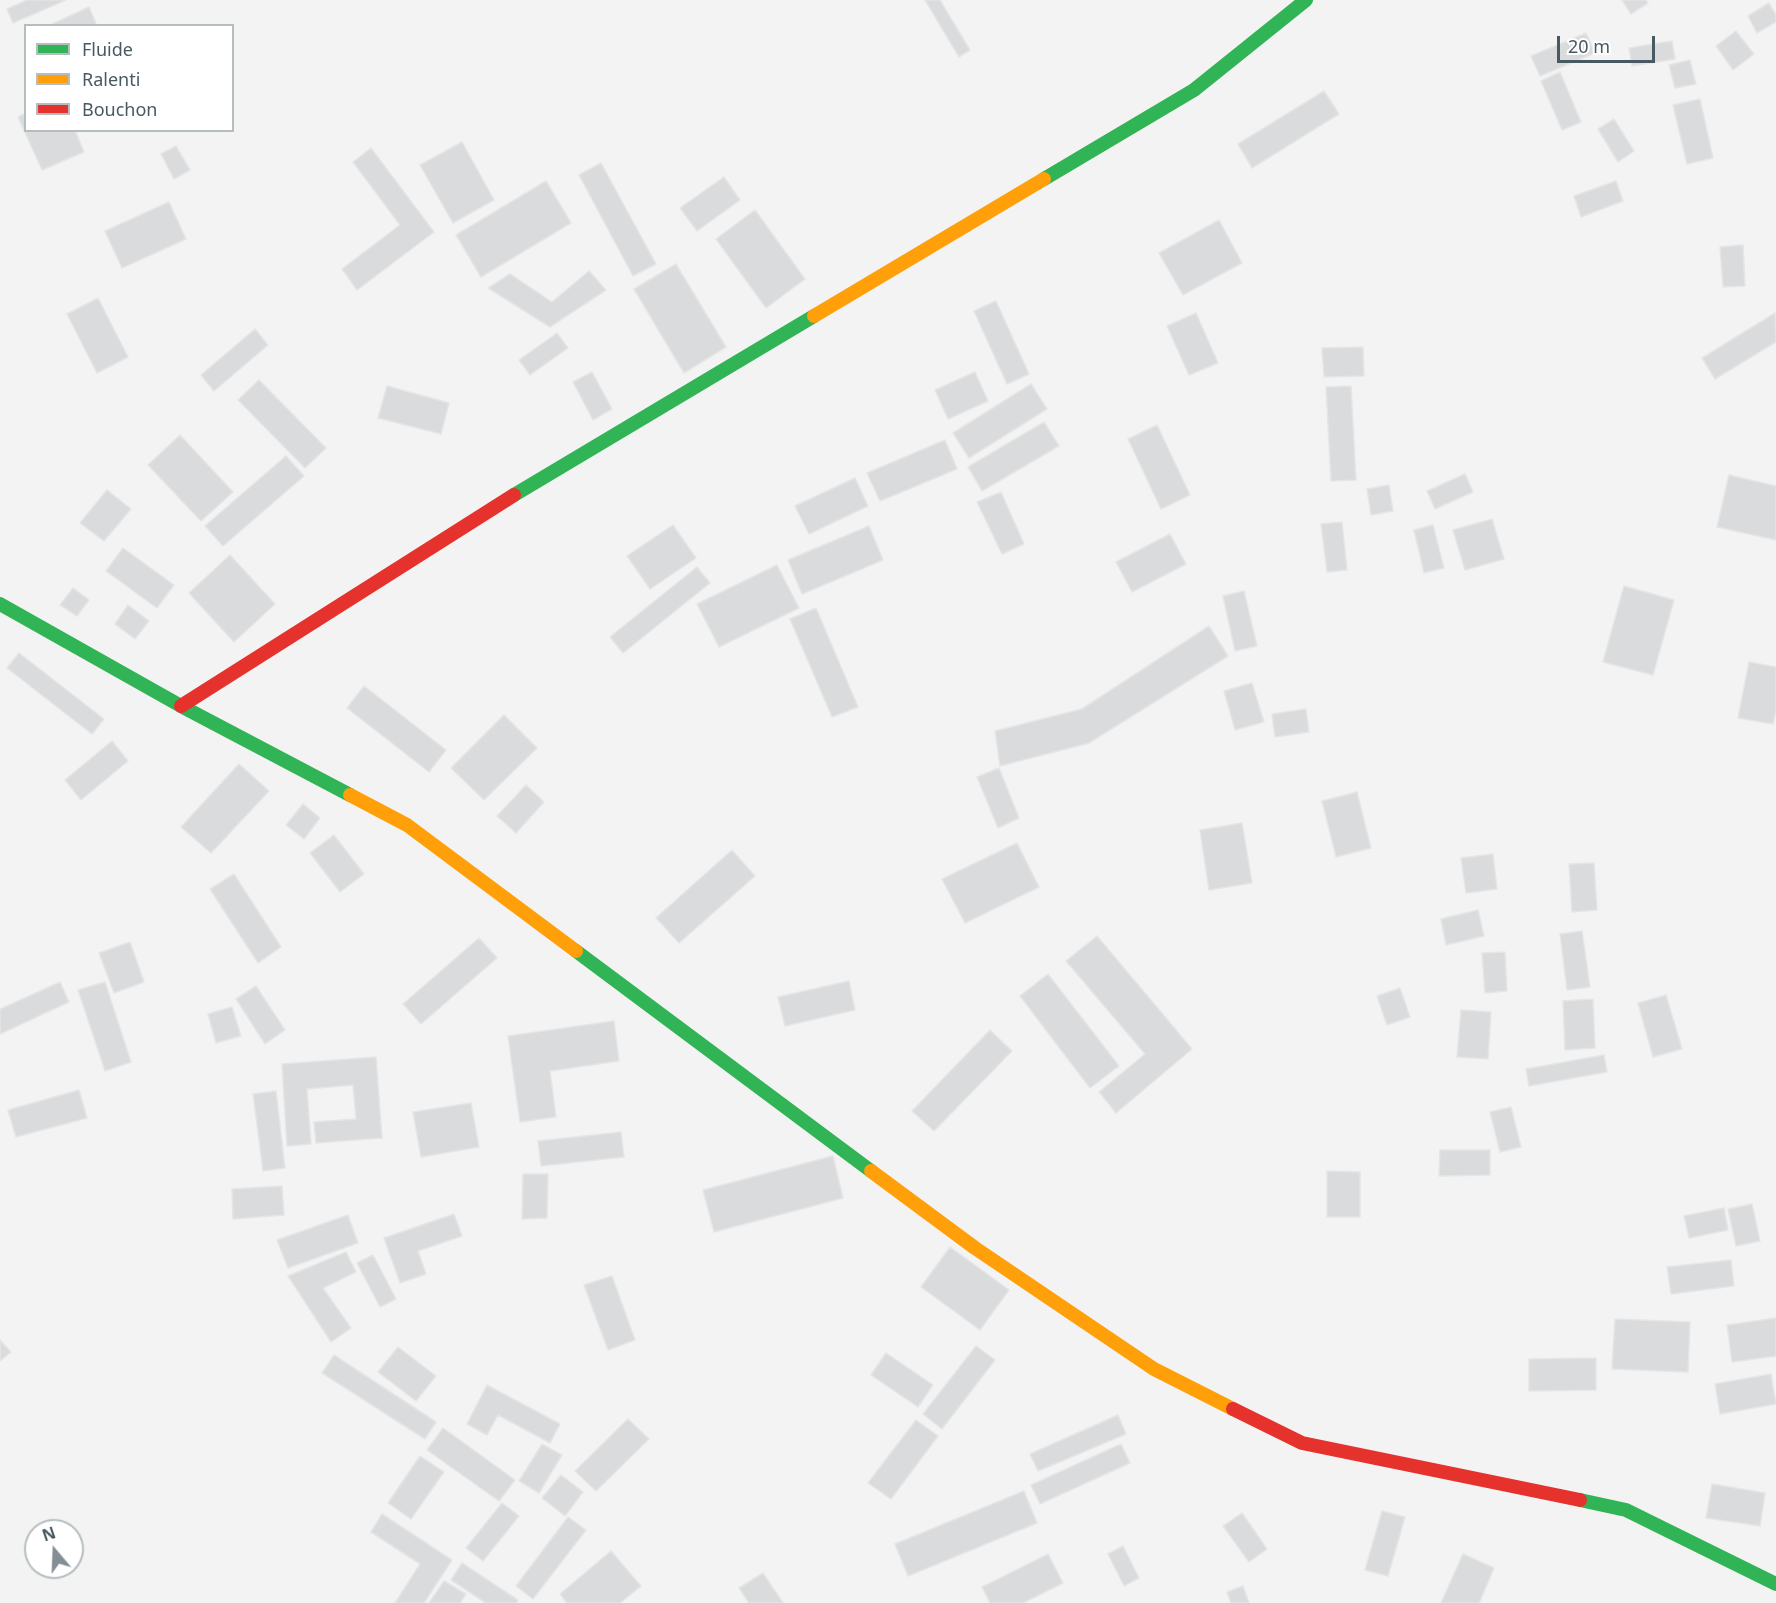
<!DOCTYPE html>
<style>
body{margin:0}
#map{position:relative;width:1776px;height:1603px;overflow:hidden;background:#f3f3f3;font-family:"Noto Sans",sans-serif}
canvas{display:block}
.legend{position:absolute;left:24px;top:24px;width:210px;height:108px;box-sizing:border-box;background:#fff;border:2px solid #b6bdc0;margin:0;padding:8px 10px;list-style:none;font-size:18px;color:#485962}
.legend li{display:flex;align-items:center;gap:12px;height:30px}
.legend b{width:30px;border:2px solid #b6bdc0}
.north{position:absolute;left:24px;top:1519px;width:60px;height:60px;box-sizing:border-box;background:#fff;border:2px solid #b6bdc0;border-radius:50%;rotate:341deg;font-size:16px;font-weight:700;line-height:24px;text-align:center;color:#485962}
.north::after{content:'';display:block;margin:auto;width:21px;height:27px;background:#848f95;clip-path:polygon(50% 0,100% 100%,50% 72%,0 100%)}
.scale{position:absolute;left:1557px;top:36px;width:98px;height:27px;box-sizing:border-box;border:3px solid #485962;border-top:0;padding-left:8px;font-size:18px;line-height:21px;white-space:nowrap;color:#485962;-webkit-text-stroke:4px #fff;paint-order:stroke}
</style>
<div id="map">
<canvas width="1776" height="1603"></canvas>
<ul class="legend">
<li><b style="height:8px;background:#30b455"></b>Fluide</li>
<li><b style="height:8px;background:#ff9f0a"></b>Ralenti</li>
<li><b style="height:8px;background:#e5322d"></b>Bouchon</li>
</ul>
<div class="north">N</div>
<div class="scale">20 m</div>
</div>
<script>
const g = document.querySelector('canvas').getContext('2d');
g.lineJoin = 'round';
function fillPath(path, color) { g.fillStyle = color; g.fill(path, 'evenodd'); }
const poly = rows => new Path2D(rows.map(r => 'M' + r).join(''));
function trace(path, color, width, dash) { g.strokeStyle = color; g.lineWidth = width; g.lineCap = dash ? 'butt' : 'round'; g.setLineDash(dash || []); g.stroke(path); }
const building = poly([
 [27,0,66,0,13,23,7,9,27,0],
 [925,0,940,0,970,50,959,57,925,0],
 [1622,0,1646,0,1648,3,1631,14,1622,0],
 [1769,3,1776,15,1776,22,1757,33,1748,16,1769,3],
 [89,7,97,26,48,26,89,7],
 [1736,31,1754,54,1733,70,1716,46,1736,31],
 [1586,33,1595,53,1540,76,1531,56,1586,33],
 [1672,41,1675,59,1632,66,1629,48,1672,41],
 [1690,60,1696,84,1675,88,1669,65,1690,60],
 [1560,72,1581,122,1562,130,1541,81,1560,72],
 [1324,91,1339,114,1252,168,1238,144,1324,91],
 [1700,99,1713,158,1687,164,1673,105,1700,99],
 [26,113,26,130,75,130,84,152,42,170,18,117,26,113],
 [1614,119,1634,151,1618,162,1598,129,1614,119],
 [462,142,494,200,453,223,420,165,462,142],
 [176,146,190,170,174,179,161,154,176,146],
 [371,148,434,232,357,290,342,269,400,225,353,162,371,148],
 [601,163,656,264,633,276,579,175,601,163],
 [724,177,740,200,697,231,680,208,724,177],
 [546,181,571,223,481,277,456,235,546,181],
 [1616,181,1623,201,1581,217,1574,196,1616,181],
 [169,202,186,239,122,268,105,231,169,202],
 [755,210,805,279,766,308,716,239,755,210],
 [1219,220,1242,263,1183,295,1159,253,1219,220],
 [1743,245,1745,286,1723,287,1720,247,1743,245],
 [676,264,726,347,684,373,634,289,676,264],
 [589,271,606,290,550,327,488,288,510,274,552,302,589,271],
 [98,298,128,357,97,373,67,314,98,298],
 [996,301,1029,374,1007,384,974,311,996,301],
 [1196,313,1218,363,1189,375,1167,326,1196,313],
 [1775,313,1776,342,1715,379,1702,358,1775,313],
 [255,329,268,345,214,391,201,375,255,329],
 [557,333,568,348,530,375,519,360,557,333],
 [1363,347,1364,376,1324,377,1322,348,1363,347],
 [592,372,612,409,593,420,573,382,592,372],
 [975,372,988,401,948,419,935,390,975,372],
 [259,380,326,448,305,468,238,400,259,380],
 [1031,384,1047,409,969,458,953,433,1031,384],
 [387,386,449,403,441,434,378,418,387,386],
 [1351,386,1356,480,1331,481,1326,387,1351,386],
 [1044,422,1059,446,982,491,968,467,1044,422],
 [1157,425,1190,495,1161,509,1128,439,1157,425],
 [180,435,233,492,201,521,148,465,180,435],
 [945,440,957,469,880,501,867,473,945,440],
 [286,456,304,476,223,546,205,526,286,456],
 [1465,474,1473,492,1435,509,1427,491,1465,474],
 [1729,475,1776,486,1776,540,1717,527,1729,475],
 [855,478,868,506,809,534,795,506,855,478],
 [1389,485,1393,511,1371,515,1367,489,1389,485],
 [107,490,131,509,104,541,80,523,107,490],
 [1001,492,1024,544,1002,554,977,502,1001,492],
 [1492,519,1504,559,1465,570,1453,530,1492,519],
 [1342,522,1347,570,1327,572,1321,524,1342,522],
 [673,525,696,558,650,589,627,556,673,525],
 [1433,525,1444,568,1424,573,1414,530,1433,525],
 [869,526,883,560,802,594,788,560,869,526],
 [1170,534,1186,564,1132,592,1116,562,1170,534],
 [123,548,174,585,157,608,106,571,123,548],
 [230,555,275,604,234,642,189,593,230,555],
 [777,565,799,608,719,647,697,604,777,565],
 [697,567,710,583,623,653,610,637,697,567],
 [1624,586,1674,600,1653,675,1603,662,1624,586],
 [73,588,89,600,77,616,60,605,73,588],
 [1244,591,1257,646,1235,651,1223,596,1244,591],
 [128,605,149,621,135,639,115,624,128,605],
 [816,608,858,707,832,717,790,619,816,608],
 [1209,626,1228,656,1089,743,1000,766,995,731,1082,709,1209,626],
 [19,653,104,719,92,734,7,668,19,653],
 [1749,662,1776,667,1776,711,1773,724,1738,718,1749,662],
 [1252,683,1264,722,1235,730,1224,691,1252,683],
 [364,686,446,750,429,772,347,708,364,686],
 [1306,709,1309,732,1275,737,1272,714,1306,709],
 [504,715,537,748,484,800,451,768,504,715],
 [112,741,128,761,81,800,65,780,112,741],
 [239,764,269,791,211,853,181,827,239,764],
 [999,768,1019,818,998,828,977,777,999,768],
 [526,785,544,802,516,833,497,816,526,785],
 [1357,792,1371,848,1336,857,1322,801,1357,792],
 [303,804,320,818,304,839,286,825,303,804],
 [1242,823,1252,883,1209,890,1200,830,1242,823],
 [334,835,364,874,340,892,310,853,334,835],
 [1017,843,1039,887,965,923,942,879,1017,843],
 [732,850,755,876,679,943,656,918,732,850],
 [1493,854,1497,889,1466,893,1461,858,1493,854],
 [1594,863,1597,910,1572,912,1569,864,1594,863],
 [234,874,281,947,258,963,210,889,234,874],
 [1478,910,1484,936,1446,945,1441,919,1478,910],
 [1582,931,1590,987,1567,990,1560,934,1582,931],
 [1097,936,1192,1049,1116,1113,1099,1092,1145,1054,1066,961,1097,936],
 [479,938,497,958,421,1024,403,1004,479,938],
 [130,942,144,982,114,993,99,953,130,942],
 [1505,952,1507,991,1485,993,1482,953,1505,952],
 [1048,974,1119,1066,1090,1088,1020,996,1048,974],
 [849,981,855,1010,785,1026,778,997,849,981],
 [60,982,69,1002,0,1034,0,1009,60,982],
 [105,982,131,1062,105,1071,78,990,105,982],
 [256,986,285,1030,265,1044,236,999,256,986],
 [1400,988,1410,1017,1387,1025,1377,996,1400,988],
 [1666,995,1682,1049,1653,1057,1638,1003,1666,995],
 [1593,999,1595,1048,1565,1050,1563,1001,1593,999],
 [232,1007,241,1036,216,1043,208,1014,232,1007],
 [1461,1010,1491,1012,1488,1059,1457,1057,1461,1010],
 [614,1021,619,1061,550,1071,556,1117,520,1122,508,1036,614,1021],
 [990,1030,1012,1051,934,1131,912,1111,990,1030],
 [1604,1055,1607,1072,1529,1086,1526,1069,1604,1055],
 [376,1057,382,1138,316,1143,314,1122,356,1119,353,1085,307,1089,311,1144,287,1146,282,1064,376,1057],
 [79,1090,87,1118,16,1137,8,1110,79,1090],
 [276,1091,285,1168,263,1171,253,1094,276,1091],
 [471,1103,479,1147,421,1157,413,1112,471,1103],
 [1511,1107,1521,1147,1500,1152,1490,1112,1511,1107],
 [621,1132,624,1157,541,1166,538,1141,621,1132],
 [1440,1150,1490,1150,1490,1175,1439,1176,1440,1150],
 [833,1156,843,1198,714,1232,703,1190,833,1156],
 [1327,1171,1360,1172,1360,1217,1327,1217,1327,1171],
 [523,1174,548,1174,547,1218,522,1219,523,1174],
 [282,1186,284,1215,233,1219,232,1189,282,1186],
 [1752,1204,1760,1241,1736,1246,1728,1209,1752,1204],
 [1724,1208,1728,1230,1689,1238,1684,1216,1724,1208],
 [454,1214,462,1236,418,1251,426,1274,400,1283,384,1238,454,1214],
 [348,1215,358,1243,288,1268,277,1240,348,1215],
 [950,1247,1009,1290,980,1330,921,1287,950,1247],
 [346,1252,356,1272,323,1288,351,1328,331,1342,288,1276,346,1252],
 [373,1255,396,1299,380,1307,357,1263,373,1255],
 [1731,1260,1734,1286,1671,1294,1667,1267,1731,1260],
 [612,1276,635,1340,608,1350,584,1285,612,1276],
 [1776,1318,1776,1356,1732,1362,1727,1325,1776,1318],
 [1615,1319,1690,1322,1688,1372,1612,1369,1615,1319],
 [0,1340,11,1352,0,1361,0,1340],
 [976,1346,995,1360,942,1429,923,1414,976,1346],
 [398,1347,436,1376,416,1401,378,1372,398,1347],
 [886,1353,933,1385,918,1407,871,1375,886,1353],
 [334,1355,436,1422,425,1439,322,1373,334,1355],
 [1596,1358,1596,1390,1529,1391,1529,1359,1596,1358],
 [1771,1374,1776,1404,1720,1414,1715,1384,1771,1374],
 [487,1385,560,1424,550,1443,498,1415,487,1435,467,1424,487,1385],
 [1118,1415,1126,1434,1038,1471,1030,1454,1118,1415],
 [628,1419,649,1439,596,1491,575,1471,628,1419],
 [916,1420,938,1436,891,1499,868,1483,916,1420],
 [443,1428,515,1480,499,1501,427,1450,443,1428],
 [542,1444,562,1455,539,1493,519,1481,542,1444],
 [1121,1444,1130,1463,1040,1504,1031,1485,1121,1444],
 [420,1456,444,1472,411,1519,388,1503,420,1456],
 [561,1475,583,1492,565,1516,542,1498,561,1475],
 [1712,1484,1765,1493,1760,1526,1706,1518,1712,1484],
 [1024,1491,1037,1523,908,1576,895,1544,1024,1491],
 [502,1503,519,1516,483,1561,466,1548,502,1503],
 [1382,1511,1405,1517,1388,1576,1365,1570,1382,1511],
 [1242,1513,1267,1549,1249,1562,1223,1526,1242,1513],
 [382,1514,452,1560,424,1603,395,1603,420,1564,371,1532,382,1514],
 [568,1517,586,1530,533,1599,516,1586,568,1517],
 [1123,1546,1139,1578,1124,1586,1108,1554,1123,1546],
 [611,1551,641,1586,620,1603,567,1603,560,1594,611,1551],
 [1048,1554,1063,1583,1023,1603,990,1603,982,1587,1048,1554],
 [1463,1554,1494,1568,1479,1603,1441,1603,1463,1554],
 [462,1563,518,1600,516,1603,486,1603,451,1580,462,1563],
 [763,1573,783,1603,749,1603,739,1588,763,1573],
 [444,1581,466,1594,460,1603,429,1603,444,1581],
 [1243,1586,1249,1603,1231,1603,1227,1592,1243,1586]
]);
fillPath(building, '#d9dbdc');
trace(building, '#e5e5e6', 1.5);
trace(poly([
 [1044,179,1194,90,1306,0],
 [514,495,814,316],
 [0,604,181,706,350,795],
 [576,951,871,1171],
 [1580,1500,1626,1510,1776,1584]
]), '#30b455', 14);
trace(poly([
 [814,316,1044,179],
 [350,795,407,825,576,951],
 [871,1171,975,1248,1154,1369,1233,1409]
]), '#ff9f0a', 14);
trace(poly([
 [181,706,514,495],
 [1233,1409,1302,1443,1580,1500]
]), '#e5322d', 14);
</script>
